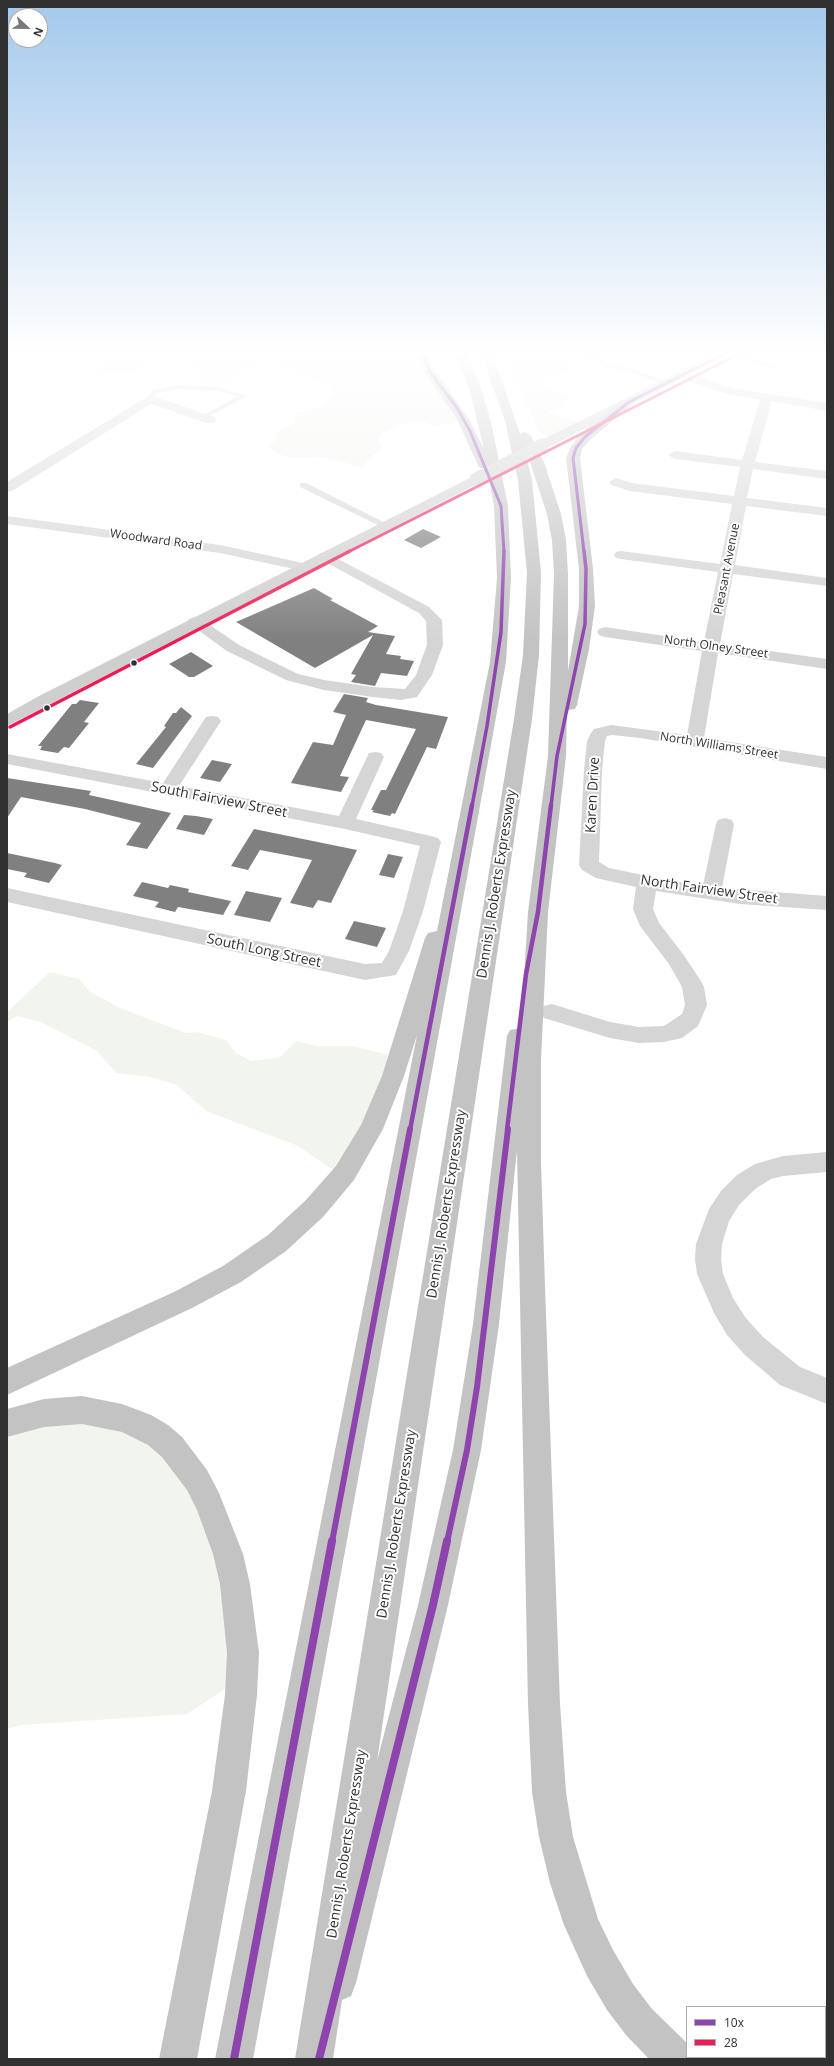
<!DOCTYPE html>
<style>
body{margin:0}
#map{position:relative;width:834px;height:2066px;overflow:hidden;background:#fff;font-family:"Open Sans",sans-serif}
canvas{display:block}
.frame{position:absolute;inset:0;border:8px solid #313131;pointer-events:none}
.legend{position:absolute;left:686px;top:2006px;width:140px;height:52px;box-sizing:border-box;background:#fff;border:1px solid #adadad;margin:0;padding:5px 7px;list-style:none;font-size:12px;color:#313131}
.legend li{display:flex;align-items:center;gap:8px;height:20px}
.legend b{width:20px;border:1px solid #adadad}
.north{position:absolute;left:8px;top:8px;width:40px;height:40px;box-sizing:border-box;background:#fff;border:1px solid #adadad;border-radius:50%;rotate:112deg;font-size:11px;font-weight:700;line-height:16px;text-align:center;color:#313131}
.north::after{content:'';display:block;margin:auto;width:14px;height:18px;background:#797979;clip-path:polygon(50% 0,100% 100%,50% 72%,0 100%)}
</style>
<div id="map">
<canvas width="834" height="2066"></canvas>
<div class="frame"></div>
<ul class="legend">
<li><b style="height:5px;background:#8e44ad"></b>10x</li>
<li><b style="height:5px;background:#ea1d57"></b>28</li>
</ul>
<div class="north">N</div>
</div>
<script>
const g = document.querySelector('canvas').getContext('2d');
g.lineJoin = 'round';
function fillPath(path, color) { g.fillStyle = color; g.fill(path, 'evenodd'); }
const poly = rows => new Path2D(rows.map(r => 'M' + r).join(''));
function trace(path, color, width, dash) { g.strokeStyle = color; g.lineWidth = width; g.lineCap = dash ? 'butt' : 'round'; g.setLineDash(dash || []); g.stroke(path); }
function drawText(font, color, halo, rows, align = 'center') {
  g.font = font + ' "Open Sans",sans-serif'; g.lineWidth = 4; g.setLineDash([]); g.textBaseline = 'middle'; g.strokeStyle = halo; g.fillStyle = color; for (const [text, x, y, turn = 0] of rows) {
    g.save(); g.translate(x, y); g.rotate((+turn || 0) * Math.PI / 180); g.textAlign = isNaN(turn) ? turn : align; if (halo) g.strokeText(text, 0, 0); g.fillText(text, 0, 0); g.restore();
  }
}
fillPath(poly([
 [102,351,419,351,461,422,435,426,426,422,413,421,381,433,378,442,382,447,361,467,323,457,291,458,275,453,269,447,276,439,277,431,294,424,296,417,294,412,305,412,321,405,334,395,334,386,287,369,275,366,256,367,238,373,234,376,233,383,203,383,199,378,201,373,191,367,161,362,151,364,132,372,92,374,89,371,97,372,102,369,98,360],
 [513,351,568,351,568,359,573,372,551,376,543,383,550,390,570,395,564,407,547,412,580,423,553,438,539,432,514,376],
 [605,351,650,351,635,363,617,358],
 [50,972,79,979,90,992,120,1008,186,1033,197,1032,226,1040,236,1053,251,1061,279,1058,296,1041,317,1046,352,1046,393,1056,380,1095,335,1171,298,1146,206,1111,177,1085,151,1077,116,1073,97,1051,41,1022,17,1016,7,1022,7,1012],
 [72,1411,154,1441,189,1480,225,1569,231,1685,187,1714,21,1725,7,1729,7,1420]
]), '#f1f5ee');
fillPath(poly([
 [423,529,441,537,421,548,404,540],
 [314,588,333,599,330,600,378,626,368,632,395,636,386,654,401,656,400,659,414,661,407,676,381,673,375,686,351,682,356,675,351,674,373,635,315,668,236,622],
 [191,652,213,666,194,677,189,677,169,664],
 [344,694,368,698,366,702,376,705,448,717,436,749,427,747,395,814,392,813,390,816,372,812,374,810,371,810,381,790,386,790,416,729,366,720,340,776,349,777,341,792,291,783,313,742,333,745,346,715,333,712],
 [80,700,99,703,84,722,89,723,69,748,64,747,58,753,40,750,42,746,38,746,72,704,76,704],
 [181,707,192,716,153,768,136,764,166,727,164,726,173,713,176,713],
 [212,760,232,764,220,782,200,778],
 [7,778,91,791,89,795,171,813,147,849,126,845,141,823,85,809,21,797,7,818],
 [184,815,196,816,213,819,204,835,176,829],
 [254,829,357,850,331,903,318,900,313,908,290,903,312,860,260,850,248,870,231,866],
 [7,853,55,863,62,865,49,883,24,877,27,873,7,869],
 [388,854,403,857,394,878,379,875],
 [142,882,168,888,170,885,189,889,188,892,231,901,223,915,178,907,175,912,155,907,159,902,133,896],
 [246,891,282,898,270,922,234,915],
 [354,921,386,928,377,947,345,939]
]), '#808080');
fillPath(poly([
 [580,351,587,351,613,365,633,369,670,383,667,385,630,372,609,368,588,358,580,351],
 [726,351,733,351,778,367,773,368,727,353,726,351],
 [179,385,218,387,247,396,204,419,202,418,202,416,238,396,218,391,179,389,157,393,152,400,147,399,153,390,179,385],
 [300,483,306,483,389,525,382,527,300,487,300,483]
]), '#d5d5d5');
fillPath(poly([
 [682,371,733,388,827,403,827,411,772,401,755,462,827,471,827,479,753,469,747,498,827,508,827,516,746,506,735,565,827,578,827,586,733,574,720,644,827,659,827,669,718,653,704,738,827,757,827,769,640,738,612,735,607,736,605,741,602,770,599,862,609,868,672,881,703,885,716,824,718,820,725,818,732,820,734,824,722,888,827,896,827,910,740,904,656,891,653,909,659,923,683,954,701,981,704,987,707,1005,698,1026,682,1038,664,1042,639,1043,610,1038,544,1018,541,1012,544,1006,552,1004,610,1022,639,1027,664,1026,682,1014,685,1005,682,987,669,964,640,926,633,909,636,887,596,878,582,870,579,865,584,770,587,741,591,733,594,729,611,725,687,735,702,651,605,637,599,635,597,632,599,629,605,627,704,642,718,572,621,559,616,558,614,555,616,552,621,551,720,564,732,504,630,491,611,485,609,482,616,478,632,483,734,496,740,467,675,459,668,455,675,451,742,460,760,400,727,394,678,378,676,375,678,372,682,371],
 [150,395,214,417,216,420,214,423,206,423,151,404,12,491,7,492,7,482,150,395],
 [7,516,220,545,303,563,308,564,310,567,308,570,303,571,220,553,7,524,7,516],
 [325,552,429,607,442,620,443,645,432,675,417,697,401,700,373,697,324,690,286,680,227,651,187,622,189,619,195,617,201,619,239,645,298,674,324,680,373,687,405,689,416,675,427,645,426,621,419,613,320,559,318,556,320,553,325,552],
 [212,716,218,717,221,721,179,786,339,816,369,753,375,752,381,753,384,757,356,819,431,836,438,838,441,842,423,911,409,951,396,975,365,980,7,902,7,888,365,964,382,963,389,951,403,911,420,846,345,829,7,764,7,754,163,783,206,717,212,716],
 [827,1152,827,1172,783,1176,771,1179,755,1189,739,1205,729,1221,722,1244,721,1259,723,1274,733,1298,745,1317,763,1337,800,1367,827,1378,827,1404,780,1385,745,1355,727,1335,714,1313,697,1274,695,1259,696,1244,709,1209,721,1191,737,1175,755,1164,783,1156,827,1152]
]), '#d5d5d5');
fillPath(poly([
 [721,351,736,351,547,448,537,448,536,445,537,442,721,351],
 [476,475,483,479,481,482,7,726,7,714,39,696,476,475]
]), '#cfcfcf');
fillPath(poly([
 [418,351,430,351,431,360,436,372,469,419,484,449,470,391,454,351,466,351,482,391,492,426,508,506,511,578,506,662,253,2059,215,2059,417,1035,404,1076,383,1129,354,1180,323,1217,286,1251,241,1282,192,1308,7,1395,7,1368,174,1292,223,1266,268,1235,305,1201,336,1166,361,1125,382,1076,425,938,428,933,437,931,490,662,497,578,494,506,487,468,480,468,478,465,457,419,424,372,419,360,418,351],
 [480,351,492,351,520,434,525,432,531,436,544,462,561,514,566,540,568,574,568,671,579,606,579,569,566,458,570,448,580,434,625,399,633,399,635,402,590,440,582,449,580,458,593,569,595,606,589,649,577,705,575,709,567,710,566,756,548,912,541,1060,541,1162,545,1287,560,1704,566,1792,573,1837,598,1919,613,1950,633,1984,652,2009,687,2043,687,2057,694,2057,695,2059,649,2059,626,2035,607,2010,587,1976,564,1925,550,1883,539,1837,532,1792,528,1704,517,1150,499,1324,481,1450,448,1605,356,1983,351,1996,342,2000,333,2059,295,2059,514,719,523,655,527,573,518,480,505,421,480,351],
 [524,447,530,462,547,514,552,540,554,574,548,756,528,912,521,1028,510,1030,507,1036,473,1324,453,1450,418,1605,377,1761,532,719,539,655,541,573,532,480,524,447],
 [82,1396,122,1404,151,1415,168,1425,182,1437,207,1470,219,1493,243,1554,250,1584,259,1653,257,1695,246,1791,197,2059,159,2059,212,1791,225,1695,227,1653,220,1584,213,1554,197,1510,187,1490,162,1457,148,1445,122,1432,82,1424,44,1427,7,1437,7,1409,44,1399,82,1396]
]), '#c3c3c3');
trace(poly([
 [476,479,542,445]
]), '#cfcfcf', 13);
trace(poly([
 [424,351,425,360,430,372,457,408,470,431,501,506,504,552],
 [584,552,573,458,576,448,585,437,629,402,730,351]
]), '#8e44ad', 3);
trace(poly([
 [472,806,487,726,501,632,504,551],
 [551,806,557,756,585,624,586,569,584,551]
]), '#8e44ad', 3.5);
trace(poly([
 [410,1130,472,805],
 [507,1130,526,974,538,912,551,805]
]), '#8e44ad', 4.5);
trace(poly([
 [332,1542,410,1129],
 [447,1542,467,1450,477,1387,508,1129]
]), '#8e44ad', 6);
trace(poly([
 [234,2059,332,1541],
 [319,2059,433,1605,447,1541]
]), '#8e44ad', 8);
trace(poly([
 [348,552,733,357]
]), '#ea1d57', 3);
trace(poly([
 [10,727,350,551]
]), '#ea1d57', 3.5);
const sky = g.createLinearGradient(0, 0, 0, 640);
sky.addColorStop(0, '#a3c9ec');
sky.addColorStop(0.55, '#fff');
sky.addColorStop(1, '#ffffff00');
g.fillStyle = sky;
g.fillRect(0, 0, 834, 640);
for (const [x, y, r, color] of [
 [134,663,3.5,"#313131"],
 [47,708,3.5,"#313131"]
]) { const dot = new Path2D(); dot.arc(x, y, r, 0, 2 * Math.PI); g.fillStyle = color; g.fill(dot); trace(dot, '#fff', 1.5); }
drawText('12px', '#313131', '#fff', [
 ["Woodward Road",156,540,8],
 ["Pleasant Avenue",727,569,-79],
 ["North Olney Street",716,647,8],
 ["North Williams Street",719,746,9]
]);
drawText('14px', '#313131', '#fff', [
 ["Karen Drive",593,795,-87],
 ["South Fairview Street",219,800,11],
 ["Dennis J. Roberts Expressway",497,884,-81],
 ["North Fairview Street",709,890,8],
 ["South Long Street",264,951,12],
 ["Dennis J. Roberts Expressway",447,1204,-81],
 ["Dennis J. Roberts Expressway",397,1524,-81],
 ["Dennis J. Roberts Expressway",347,1844,-81]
]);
</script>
